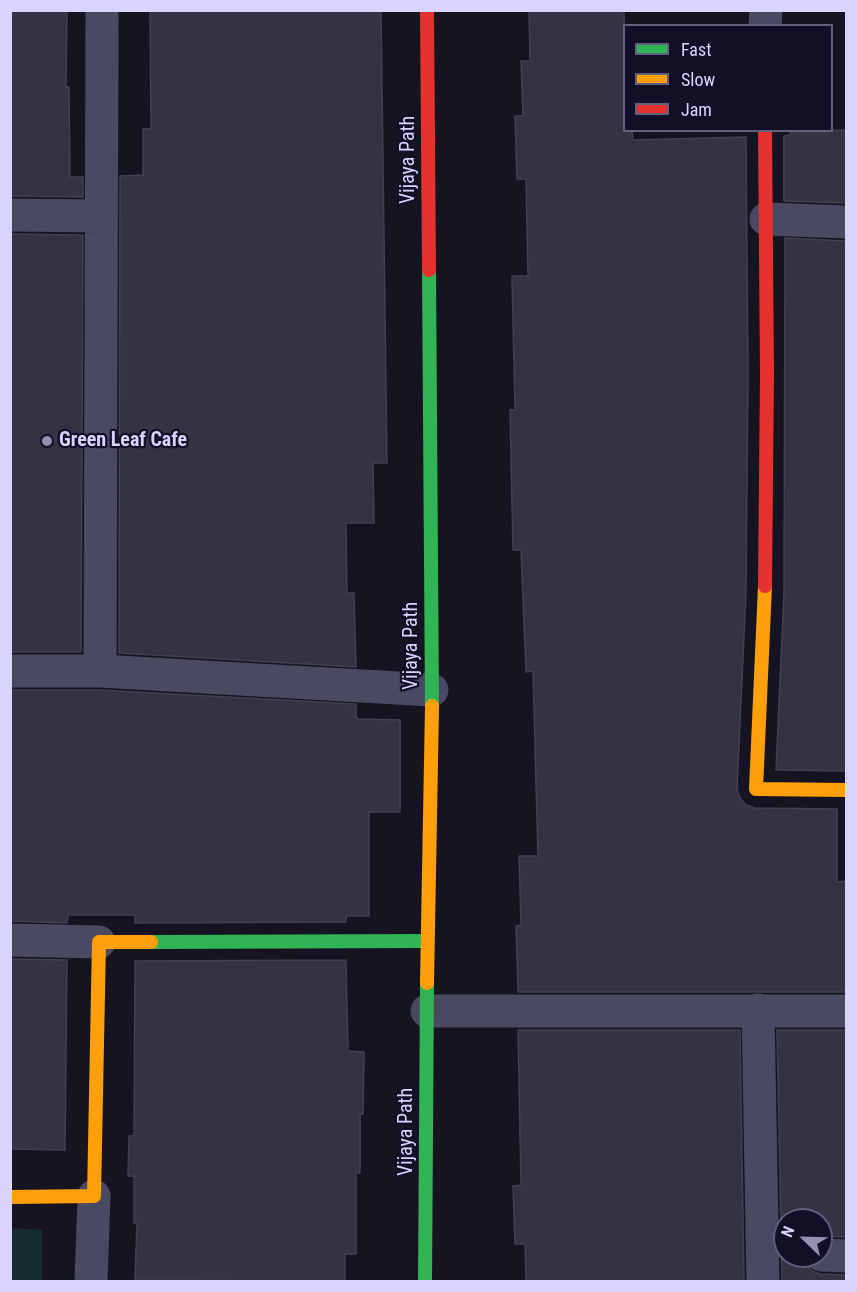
<!DOCTYPE html>
<style>
body{margin:0}
#map{position:relative;width:857px;height:1292px;overflow:hidden;background:#161421;font-family:"Roboto Condensed",sans-serif}
canvas{display:block}
.frame{position:absolute;inset:0;border:12px solid #d9d4ff;pointer-events:none}
.legend{position:absolute;left:623px;top:24px;width:210px;height:108px;box-sizing:border-box;background:#130f26;border:2px solid #625e7d;margin:0;padding:8px 10px;list-style:none;font-size:18px;color:#d9d4ff}
.legend li{display:flex;align-items:center;gap:12px;height:30px}
.legend b{width:30px;border:2px solid #625e7d}
.north{position:absolute;left:773px;top:1208px;width:60px;height:60px;box-sizing:border-box;background:#130f26;border:2px solid #625e7d;border-radius:50%;rotate:293deg;font-size:16px;font-weight:700;line-height:24px;text-align:center;color:#d9d4ff}
.north::after{content:'';display:block;margin:auto;width:21px;height:27px;background:#9591b1;clip-path:polygon(50% 0,100% 100%,50% 72%,0 100%)}
</style>
<div id="map">
<canvas width="857" height="1292"></canvas>
<div class="frame"></div>
<ul class="legend">
<li><b style="height:8px;background:#30b455"></b>Fast</li>
<li><b style="height:8px;background:#ff9f0a"></b>Slow</li>
<li><b style="height:8px;background:#e5322d"></b>Jam</li>
</ul>
<div class="north">N</div>
</div>
<script>
const g = document.querySelector('canvas').getContext('2d');
g.lineJoin = 'round';
function fillPath(path, color) { g.fillStyle = color; g.fill(path, 'evenodd'); }
const poly = rows => new Path2D(rows.map(r => 'M' + r).join(''));
function trace(path, color, width, dash) { g.strokeStyle = color; g.lineWidth = width; g.lineCap = dash ? 'butt' : 'round'; g.setLineDash(dash || []); g.stroke(path); }
function drawText(font, color, halo, rows, align = 'center') {
  g.font = font + ' "Roboto Condensed",sans-serif'; g.lineWidth = 4.5; g.setLineDash([]); g.textBaseline = 'middle'; g.strokeStyle = halo; g.fillStyle = color; for (const [text, x, y, turn = 0] of rows) {
    g.save(); g.translate(x, y); g.rotate((+turn || 0) * Math.PI / 180); g.textAlign = isNaN(turn) ? turn : align; if (halo) g.strokeText(text, 0, 0); g.fillText(text, 0, 0); g.restore();
  }
}
fillPath(poly([
 [11,1228,42,1230,42,1281,11,1281]
]), '#132c2d');
const building = poly([
 [10,10,67,10,66,87,69,87,70,177,83,177,83,197,10,196,10,10],
 [150,10,381,10,387,463,373,463,374,523,346,523,347,593,354,593,356,667,119,653,120,176,143,175,143,129,151,129,150,10],
 [529,10,624,10,624,130,632,130,633,140,746,137,748,374,746,592,737,789,740,798,746,805,755,808,837,809,837,882,846,881,846,992,518,992,516,926,521,925,519,856,538,856,533,671,526,672,521,550,513,550,510,410,515,410,512,276,528,276,526,179,517,179,515,116,523,116,521,61,530,61,529,10],
 [846,130,846,203,784,201,784,136,790,135,790,132,846,130],
 [10,234,83,235,81,652,10,652,10,234],
 [785,238,846,241,846,771,776,770,784,593,785,238],
 [10,690,99,690,356,704,356,717,358,719,400,720,400,812,369,812,369,916,346,916,346,922,135,923,135,915,68,915,67,923,10,921,10,690],
 [10,959,67,960,65,1150,10,1149,10,959],
 [346,960,348,1051,364,1052,363,1114,360,1114,360,1173,356,1173,356,1254,345,1254,345,1281,135,1280,137,1223,134,1223,134,1176,128,1176,129,1136,134,1136,135,961,346,960],
 [518,1030,740,1030,744,1281,526,1281,525,1244,515,1244,513,1186,521,1185,518,1030],
 [777,1030,846,1030,846,1237,821,1236,821,1220,785,1220,785,1256,803,1256,805,1264,812,1271,820,1274,846,1275,846,1281,782,1281,777,1030]
]);
fillPath(building, '#343243');
trace(building, '#433f54', 1.5);
trace(poly([
 [765,26,766,10],
 [10,215,101,216],
 [766,219,846,222],
 [10,671,100,671,432,690],
 [100,671,102,10],
 [10,940,99,942],
 [758,1010,763,1282],
 [427,1011,846,1011],
 [821,1255,846,1256],
 [91,1282,94,1196]
]), '#4a4962', 33);
trace(poly([
 [429,270,432,706],
 [151,942,427,941],
 [425,1282,427,983]
]), '#30b455', 14);
trace(poly([
 [765,586,756,789,846,790],
 [427,983,432,706],
 [10,1197,94,1196,99,942,151,942]
]), '#ff9f0a', 14);
trace(poly([
 [427,10,429,270],
 [765,130,767,374,765,586]
]), '#e5322d', 14);
for (const [x, y, r, color] of [
 [47,441,6,"#9591b1"]
]) { const dot = new Path2D(); dot.arc(x, y, r, 0, 2 * Math.PI); g.fillStyle = color; g.fill(dot); trace(dot, '#130f26', 2); }
drawText('20px', '#d9d4ff', '#130f26', [
 ["Vijaya Path",409,160,-90],
 ["Vijaya Path",412,646,-90],
 ["Vijaya Path",407,1132,-90]
]);
drawText('bold 20px', '#d9d4ff', '#130f26', [
 ["Green Leaf Cafe",59,441]
], 'left');
</script>
